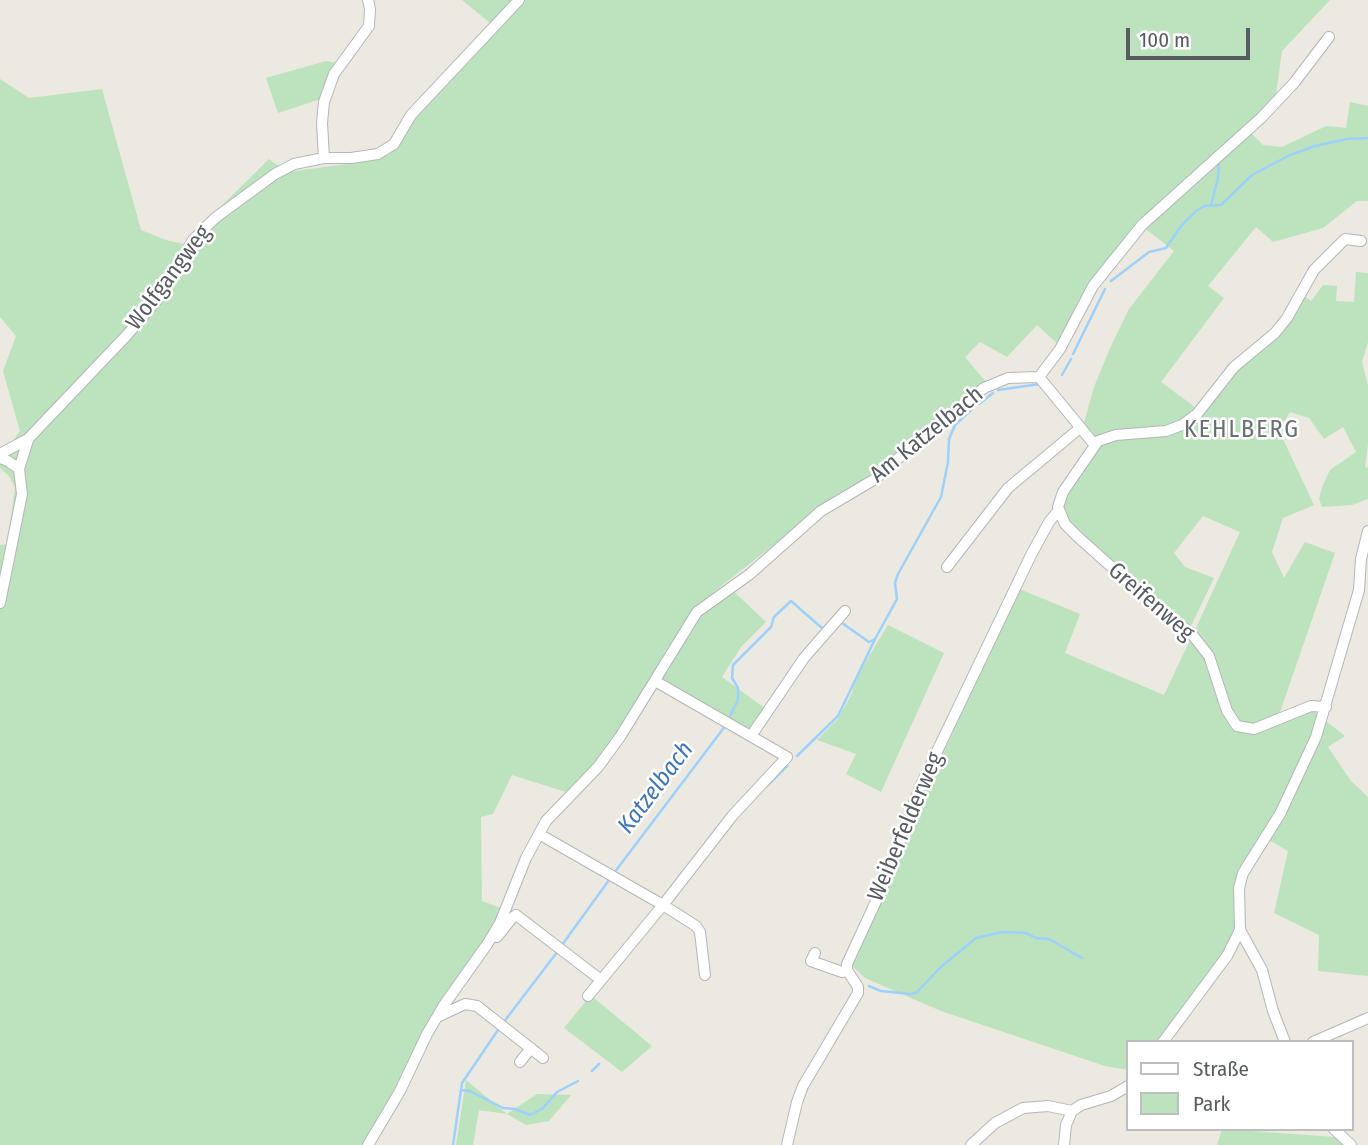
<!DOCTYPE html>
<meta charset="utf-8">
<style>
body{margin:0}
#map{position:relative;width:1368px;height:1145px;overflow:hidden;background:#ebe9e0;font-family:"Fira Sans Condensed",sans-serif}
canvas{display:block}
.legend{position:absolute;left:1126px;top:1040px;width:228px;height:91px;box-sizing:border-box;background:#fff;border:2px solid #bcbebf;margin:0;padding:9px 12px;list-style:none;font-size:21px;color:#585c60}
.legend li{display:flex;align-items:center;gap:14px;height:35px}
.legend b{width:35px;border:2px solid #bcbebf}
.scale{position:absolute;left:1126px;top:28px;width:124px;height:32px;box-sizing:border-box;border:4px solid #585c60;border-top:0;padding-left:9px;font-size:21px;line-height:24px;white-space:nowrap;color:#585c60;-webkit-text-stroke:5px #fff;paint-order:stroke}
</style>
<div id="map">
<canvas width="1368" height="1145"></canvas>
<ul class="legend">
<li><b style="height:9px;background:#fff"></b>Straße</li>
<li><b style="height:19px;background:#bce3bd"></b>Park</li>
</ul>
<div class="scale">100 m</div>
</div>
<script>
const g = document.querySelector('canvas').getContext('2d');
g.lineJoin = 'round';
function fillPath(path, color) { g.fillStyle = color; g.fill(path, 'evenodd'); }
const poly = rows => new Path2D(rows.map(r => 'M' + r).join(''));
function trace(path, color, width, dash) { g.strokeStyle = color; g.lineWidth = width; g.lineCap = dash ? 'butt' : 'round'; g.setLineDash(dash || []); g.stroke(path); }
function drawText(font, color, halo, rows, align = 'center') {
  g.font = font + ' "Fira Sans Condensed",sans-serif'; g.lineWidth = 5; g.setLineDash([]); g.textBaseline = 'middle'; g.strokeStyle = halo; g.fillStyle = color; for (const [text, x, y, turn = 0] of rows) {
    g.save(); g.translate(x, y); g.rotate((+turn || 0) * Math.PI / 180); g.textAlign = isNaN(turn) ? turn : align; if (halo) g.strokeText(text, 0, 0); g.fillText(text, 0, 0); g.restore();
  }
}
fillPath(poly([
 [462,0,1330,0,1282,51,1274,109,1251,133,1263,145,1282,147,1326,126,1346,128,1350,102,1368,106,1368,201,1357,201,1323,228,1273,242,1256,227,1208,286,1224,298,1161,382,1199,410,1185,419,1166,428,1094,439,1083,426,1094,387,1110,348,1129,309,1174,251,1142,226,1093,286,1060,346,1037,325,1007,357,980,342,965,357,986,382,956,404,860,483,812,515,725,583,694,610,666,650,629,717,598,760,566,792,512,775,493,814,481,817,482,901,501,908,487,938,364,1145,0,1145,0,545,7,544,15,488,9,476,0,468,0,459,20,431,3,371,16,336,0,317,0,79,29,98,102,89,141,230,166,240,183,244,269,159,287,172,355,163,389,155,414,120,495,27],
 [326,61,337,63,321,99,278,113,266,78],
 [1356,272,1368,273,1368,342,1362,362,1368,386,1368,444,1365,467,1368,468,1368,499,1352,505,1322,507,1319,499,1322,487,1330,470,1356,452,1343,427,1324,439,1309,418,1290,412,1284,422,1283,439,1314,505,1283,518,1272,552,1284,578,1305,542,1335,553,1278,718,1253,726,1243,725,1231,712,1220,672,1208,648,1195,630,1240,532,1203,516,1174,553,1185,567,1214,578,1190,628,1153,600,1066,520,1061,503,1098,444,1189,424,1207,409,1231,375,1277,336,1302,294,1311,301,1323,285,1337,286,1336,301,1354,302],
 [728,586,766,622,741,647,722,677,766,709,754,728,745,728,660,677,693,622],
 [1017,588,1080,614,1065,653,1164,695,1191,638,1206,659,1223,712,1231,726,1242,732,1255,733,1307,712,1315,712,1318,716,1310,741,1279,810,1239,876,1236,928,1229,947,1160,1042,1128,1042,1128,1070,1105,1066,941,1011,865,978,849,963,905,831],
 [888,625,944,653,881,792,846,774,856,754,817,740,838,719,851,695,858,674],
 [1326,721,1345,736,1328,747,1351,781,1368,797,1368,976,1318,971,1319,935,1274,913,1288,851,1267,839,1310,761],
 [594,998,652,1046,622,1072,564,1028,586,1001],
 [466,1080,507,1114,537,1094,571,1095,549,1121,526,1125,507,1114,479,1110,473,1145,456,1145],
 [1222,1129,1335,1137,1344,1145,1217,1145]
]), '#bce3bd');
trace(poly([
 [1211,205,1218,178,1219,161],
 [1111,281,1149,252,1166,248,1181,226,1196,211,1204,206,1221,205,1252,175,1290,155,1315,146,1347,139,1368,138],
 [1073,354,1105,289],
 [1062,375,1071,359],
 [998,390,1040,384],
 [979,404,993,393],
 [842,623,869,642,875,639,897,599,895,583,898,574,941,497,948,462,949,439,955,425,972,409],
 [729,718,738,700,738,688,732,678,733,665,771,627,774,617,791,601,823,629,824,627],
 [797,756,838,716,875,639],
 [767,786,787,766],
 [614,873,726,725],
 [562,945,609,880],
 [869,986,881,991,911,994,917,992,942,966,976,938,1002,932,1026,933,1036,938,1049,939,1082,958],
 [503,1023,558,951],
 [592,1071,599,1064],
 [461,1090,470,1091,503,1108,515,1109,530,1115,542,1109,557,1092,578,1081],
 [453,1145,462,1083,500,1027]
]), '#9ed0fd', 2.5);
const street = poly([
 [324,158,322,123,324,102,334,74,369,26,370,9,368,0],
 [1039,377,1094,444],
 [0,454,28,439,127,335,161,295,193,240,215,218,275,174,294,164,324,158,351,158,378,154,394,144,411,115,519,0],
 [0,458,8,461,19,469],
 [947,567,1008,488,1080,428],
 [0,603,22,494,19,469,28,440],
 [1326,707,1311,706,1254,729,1237,726,1227,711,1209,656,1191,633,1154,605,1078,537,1065,524,1058,507,1063,492,1098,441,1116,435,1166,431,1182,425,1197,414,1234,367,1275,333,1287,318,1314,270,1345,239,1361,241],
 [751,736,804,658,845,611],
 [539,834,663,905,733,815,787,757,655,681],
 [497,937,512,918,516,915,601,980],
 [815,953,811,961,842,972,847,970],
 [588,996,663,905,696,926,700,932,705,975],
 [437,1017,465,1004,477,1006,543,1058],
 [1163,1042,1227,956,1240,930],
 [1285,1042,1273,1011,1262,970,1240,930,1239,888,1243,873,1280,814,1316,737,1359,590,1361,559,1368,531],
 [1313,1042,1368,1018],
 [520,1062,531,1048],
 [1334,1129,1351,1145],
 [368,1145,400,1091,427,1034,444,1005,488,943,500,923,526,858,546,821,598,767,620,737,697,612,750,574,821,511,875,479,929,431,984,388,1008,378,1039,377,1060,349,1093,286,1142,225,1261,118,1294,83,1329,37],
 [787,1145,797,1102,803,1086,858,993,858,987,847,970,847,964,883,886,920,787,1031,555,1049,522,1058,511],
 [971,1145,995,1123,1023,1108,1048,1106,1072,1111],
 [1064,1145,1066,1125,1072,1111,1081,1105,1111,1096,1128,1086]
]);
trace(street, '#b3b6ba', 12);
trace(street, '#fff', 10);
drawText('23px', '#585c60', '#fff', [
 ["Wolfgangweg",169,278,-53],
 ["Am Katzelbach",927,435,-39],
 ["Greifenweg",1151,602,41],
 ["Weiberfelderweg",906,827,-67]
]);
g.letterSpacing = '2px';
drawText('24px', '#696e72', '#fff', [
 ["KEHLBERG",1242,430]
]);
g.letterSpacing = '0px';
drawText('italic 24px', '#4075b6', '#fff', [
 ["Katzelbach",656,788,-53]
]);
</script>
